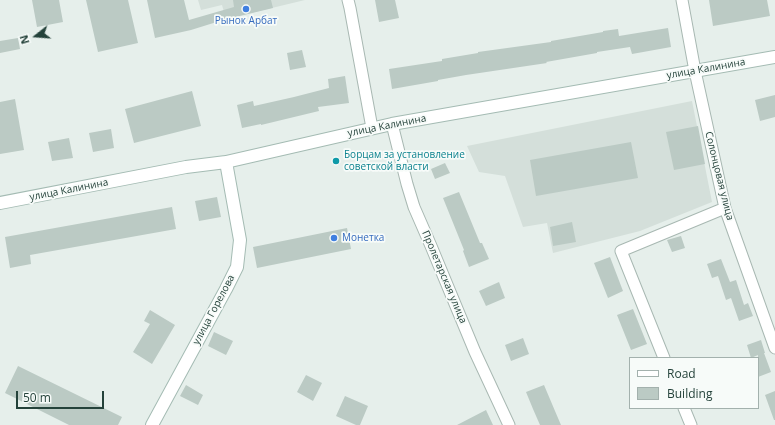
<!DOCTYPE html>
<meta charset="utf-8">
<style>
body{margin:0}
#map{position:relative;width:775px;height:425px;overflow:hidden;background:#e6efeb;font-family:"Open Sans",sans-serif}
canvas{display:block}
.legend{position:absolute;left:629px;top:357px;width:130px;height:52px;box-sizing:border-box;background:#f7fbf9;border:1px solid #a3b1ad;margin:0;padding:5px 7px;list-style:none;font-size:12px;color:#24423a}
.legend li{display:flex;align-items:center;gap:8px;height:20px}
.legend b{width:20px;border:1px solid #a3b1ad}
.north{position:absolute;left:16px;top:16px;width:40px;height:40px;-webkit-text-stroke:3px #f7fbf9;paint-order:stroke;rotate:253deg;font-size:11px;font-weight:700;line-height:16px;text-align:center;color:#24423a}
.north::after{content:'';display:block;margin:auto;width:14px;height:18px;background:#24423a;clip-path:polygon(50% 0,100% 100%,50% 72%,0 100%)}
.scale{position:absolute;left:16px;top:391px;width:88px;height:18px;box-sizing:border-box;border:2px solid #24423a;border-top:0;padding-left:5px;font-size:12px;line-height:14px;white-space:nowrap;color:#24423a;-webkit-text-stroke:3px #f7fbf9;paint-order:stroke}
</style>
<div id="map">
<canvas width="775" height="425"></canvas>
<ul class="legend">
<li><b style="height:5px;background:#fff"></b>Road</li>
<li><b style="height:11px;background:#bbcac4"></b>Building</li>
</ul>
<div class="north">N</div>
<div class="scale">50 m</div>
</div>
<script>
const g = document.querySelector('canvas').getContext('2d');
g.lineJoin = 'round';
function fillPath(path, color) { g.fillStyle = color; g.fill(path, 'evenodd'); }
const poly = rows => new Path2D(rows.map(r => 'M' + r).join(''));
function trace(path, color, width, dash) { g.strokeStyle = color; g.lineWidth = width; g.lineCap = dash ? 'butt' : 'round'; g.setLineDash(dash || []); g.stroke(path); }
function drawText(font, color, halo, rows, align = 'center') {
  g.font = font + ' "Open Sans",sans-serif'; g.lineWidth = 3.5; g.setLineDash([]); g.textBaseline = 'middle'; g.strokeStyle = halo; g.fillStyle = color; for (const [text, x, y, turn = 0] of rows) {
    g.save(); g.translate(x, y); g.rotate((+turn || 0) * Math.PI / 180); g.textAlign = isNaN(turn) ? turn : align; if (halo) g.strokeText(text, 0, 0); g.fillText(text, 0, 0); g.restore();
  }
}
fillPath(poly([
 [198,0,305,0,226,19,222,5,201,10],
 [692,101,712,202,640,231,553,253,547,223,523,227,505,176,479,172,467,146]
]), '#d4dfda');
fillPath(poly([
 [32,0,59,0,63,22,37,27],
 [86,0,128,0,138,43,98,52],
 [147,0,184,0,189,20,234,7,233,0,271,0,273,8,223,20,191,30,155,38],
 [375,0,395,0,399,18,379,22],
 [709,0,767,0,770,16,713,26],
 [668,28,671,47,632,54,630,47,597,52,597,53,546,62,547,63,466,75,438,80,438,81,392,89,389,69,442,61,442,59,478,53,478,52,551,42,551,41,603,32,603,31,618,29,619,36],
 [18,38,20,49,0,53,0,41],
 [302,50,306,67,290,70,287,53],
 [345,76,349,103,318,107,319,111,261,125,261,124,242,128,237,105,253,101,254,106,294,97,329,88,328,79],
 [192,91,201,126,134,143,125,109],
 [775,95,775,117,760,121,755,100],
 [15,99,24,150,0,154,0,102],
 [698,126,705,164,674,170,666,132],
 [111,129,114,148,93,152,89,133],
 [69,138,73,158,52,161,48,142],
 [631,142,638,178,536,196,530,160],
 [445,163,450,173,435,179,431,169],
 [459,192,480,243,482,243,489,259,469,267,463,251,464,250,443,198],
 [217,197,221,217,199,221,195,201],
 [172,207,176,229,30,255,31,264,10,268,5,237],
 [572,222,576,242,553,246,550,227],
 [347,228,351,249,257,268,253,247],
 [681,236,685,248,672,252,667,240],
 [610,257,623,291,608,298,594,263],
 [721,259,730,282,736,280,744,305,748,303,753,316,739,321,731,298,726,300,718,276,712,278,707,264],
 [499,282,505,298,486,306,479,291],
 [633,309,647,344,631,350,617,315],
 [150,310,175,325,152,364,133,352,150,324,144,321],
 [214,332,233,341,226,355,208,346],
 [523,338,529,354,511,361,505,345],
 [761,340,765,353,764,353,771,372,758,377,758,355,751,358,747,345],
 [18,366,122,417,118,425,69,425,5,393],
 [306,375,322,383,313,401,297,392],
 [186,385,203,395,198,405,180,396],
 [544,385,555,411,561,425,540,425,533,409,526,392],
 [775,391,775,420,774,420,765,395],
 [345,396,368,406,360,425,356,425,336,416],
 [486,410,493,425,457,425]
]), '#bbcac4');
const street = poly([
 [348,0,350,8,372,128],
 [682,0,695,71,725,208,775,348],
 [392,124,407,184,414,207,431,246,475,352,509,425],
 [664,358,621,251,725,208],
 [684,408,691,425]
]);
const secondary = poly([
 [0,203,186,167,226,162,392,124,775,57],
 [152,425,226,289,237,267,240,240,226,162]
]);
trace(street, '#a8b8b2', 13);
trace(secondary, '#a4bbb3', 14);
trace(street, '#fff', 11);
trace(secondary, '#fff', 12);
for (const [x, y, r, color] of [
 [246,9,4,"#3f7fe0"],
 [336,161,4,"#0f9aa8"],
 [334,238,4,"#3f7fe0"]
]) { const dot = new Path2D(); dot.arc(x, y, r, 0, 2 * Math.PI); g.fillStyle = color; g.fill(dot); trace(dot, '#f7fbf9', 1.5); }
drawText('10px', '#366cbe', '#f7fbf9', [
 ["Рынок Арбат",246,21],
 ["Монетка",342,238,"left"]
]);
drawText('10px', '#24423a', '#f7fbf9', [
 ["улица Калинина",706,69,-10],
 ["улица Калинина",387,126,-11],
 ["Солонцовая улица",719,176,76],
 ["улица Калинина",69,190,-11],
 ["Пролетарская улица",444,277,67],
 ["улица Горелова",214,310,-62]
]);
drawText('10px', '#0d838f', '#f7fbf9', [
 ["Борцам за установление",344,155],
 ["советской власти",344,167]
], 'left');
</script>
